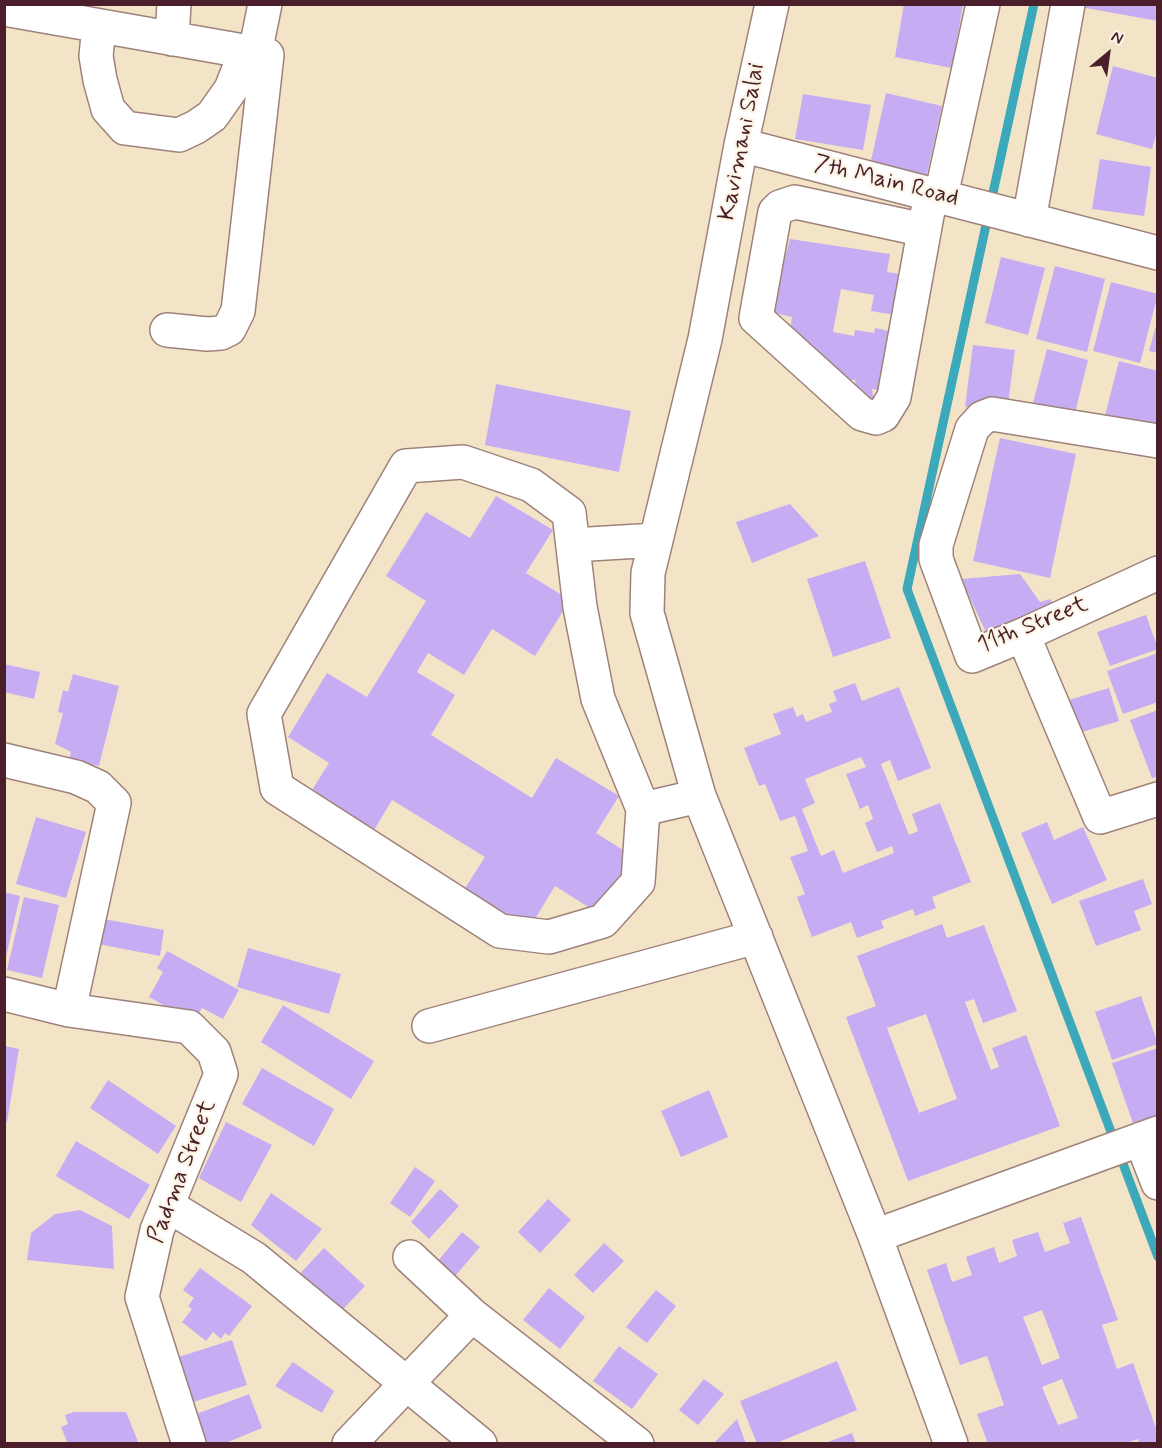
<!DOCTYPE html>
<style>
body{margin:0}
#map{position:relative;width:1162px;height:1448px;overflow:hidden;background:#f3e4c8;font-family:Mynerve,sans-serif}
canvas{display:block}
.frame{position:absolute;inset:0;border:6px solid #4a1f2b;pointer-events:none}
.north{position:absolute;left:1078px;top:24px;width:60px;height:60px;-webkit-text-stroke:4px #fcf5e5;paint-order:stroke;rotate:29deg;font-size:16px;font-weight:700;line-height:24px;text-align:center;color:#4a1f2b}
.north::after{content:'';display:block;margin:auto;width:21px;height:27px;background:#4a1f2b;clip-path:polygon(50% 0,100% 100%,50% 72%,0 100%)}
</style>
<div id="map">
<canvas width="1162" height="1448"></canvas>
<div class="frame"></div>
<div class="north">N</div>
</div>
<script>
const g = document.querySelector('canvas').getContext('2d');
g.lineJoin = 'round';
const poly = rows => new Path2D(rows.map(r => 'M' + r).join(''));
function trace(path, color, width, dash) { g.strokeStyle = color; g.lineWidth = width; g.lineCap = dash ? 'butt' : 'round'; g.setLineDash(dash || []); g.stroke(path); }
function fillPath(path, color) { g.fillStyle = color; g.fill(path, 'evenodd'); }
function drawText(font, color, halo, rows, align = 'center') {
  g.font = font + ' Mynerve,sans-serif'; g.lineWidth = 4.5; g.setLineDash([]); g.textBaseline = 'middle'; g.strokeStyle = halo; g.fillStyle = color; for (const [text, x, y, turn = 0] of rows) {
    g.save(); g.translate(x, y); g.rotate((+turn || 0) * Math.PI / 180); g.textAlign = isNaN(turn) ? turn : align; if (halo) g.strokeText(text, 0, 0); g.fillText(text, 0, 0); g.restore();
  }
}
trace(poly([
 [1034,4,907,589,1158,1257]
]), '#3ba9b9', 9);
fillPath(poly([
 [904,4,963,4,952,68,895,57],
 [1075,4,1158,4,1158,21,1075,6],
 [1113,66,1158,78,1158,127,1152,149,1096,134],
 [886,93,942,106,926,178,870,165],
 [803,94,871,105,863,150,795,139],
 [1100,159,1151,167,1144,216,1092,209],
 [790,239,890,254,887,272,913,276,901,316,871,311,874,295,841,289,833,332,854,336,855,330,874,333,875,328,898,333,887,392,872,389,873,396,882,397,880,402,857,397,855,380,829,379,814,362,814,346,789,341,792,317,771,312],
 [1001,257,1045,268,1028,335,985,323],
 [1055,266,1105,279,1087,352,1036,339],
 [1111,282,1158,294,1140,363,1093,351],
 [1157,322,1158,322,1158,353,1149,351],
 [973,345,1015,350,1007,412,965,407],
 [1047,349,1088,360,1075,413,1033,403],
 [1119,361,1158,371,1158,437,1103,423],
 [496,384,631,411,619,472,485,445],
 [1000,438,1076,454,1050,578,973,561],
 [496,496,553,530,526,573,570,600,535,656,492,629,464,675,428,653,417,672,455,695,431,735,532,798,556,758,619,796,596,833,636,858,601,915,555,886,527,932,462,893,485,857,392,800,370,837,307,798,329,763,288,737,327,673,367,697,426,601,386,576,426,512,470,538],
 [790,504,819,536,752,563,736,522],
 [865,561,891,638,833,657,807,579],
 [1020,574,1040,602,1050,599,1060,613,992,645,961,579],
 [1146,615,1158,649,1110,666,1097,632],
 [1158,653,1158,702,1123,714,1107,671],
 [4,664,40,672,34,699,4,692],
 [73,674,119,686,99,766,69,759,71,752,55,744,63,713,58,712,63,690,68,692],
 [855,683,862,701,899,687,931,768,898,781,890,760,881,764,909,835,918,831,912,814,940,803,971,882,932,897,936,908,915,916,913,909,881,921,884,928,857,938,851,922,812,937,797,897,805,894,790,857,808,851,795,816,780,821,765,784,759,786,744,748,781,734,773,714,793,707,797,717,803,714,806,722,832,712,829,704,837,701,833,691],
 [861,757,866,767,846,774,860,809,868,805,873,819,865,823,877,852,892,846,894,853,843,873,834,850,821,856,802,809,815,803,805,779],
 [1109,688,1119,721,1072,735,1062,702],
 [1158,710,1158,776,1152,778,1130,720],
 [36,817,86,832,66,898,16,884],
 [1047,822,1054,840,1083,827,1107,880,1052,904,1021,833],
 [1143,879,1152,904,1134,911,1141,930,1096,946,1079,901],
 [4,892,20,896,5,961,4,960],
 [24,897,59,905,42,978,7,970],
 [98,918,164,930,160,956,93,943],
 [942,924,947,938,984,925,1017,1011,983,1023,974,999,965,1002,991,1070,999,1067,992,1048,1026,1035,1060,1126,908,1181,846,1017,876,1006,857,956],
 [926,1014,957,1099,919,1113,887,1028],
 [248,948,341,974,329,1014,237,987],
 [167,951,239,990,223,1019,202,1008,194,1022,149,997,163,972,157,968],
 [1141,996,1158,1044,1112,1060,1095,1012],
 [283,1005,374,1061,351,1099,261,1042],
 [5,1046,19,1049,7,1122,5,1121],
 [1158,1048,1158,1121,1135,1129,1112,1063],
 [262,1068,334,1109,314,1146,242,1104],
 [108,1080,176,1126,158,1154,90,1108],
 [709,1090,728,1137,681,1157,661,1111],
 [226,1122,272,1145,241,1202,199,1178],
 [76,1141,150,1185,129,1219,56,1176],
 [415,1167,435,1181,410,1217,390,1203],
 [440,1189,459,1206,429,1239,411,1222],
 [271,1193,322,1229,296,1261,251,1225],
 [548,1199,571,1220,540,1253,518,1232],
 [80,1210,112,1226,114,1269,27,1260,31,1233,55,1214],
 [1081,1217,1118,1320,1102,1325,1117,1369,1133,1363,1158,1434,1158,1444,1139,1444,1138,1439,1124,1444,988,1444,977,1414,1004,1405,987,1356,960,1365,927,1270,946,1263,952,1282,972,1275,966,1257,994,1247,999,1263,1017,1256,1012,1240,1038,1232,1045,1252,1070,1243,1063,1223],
 [1042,1310,1060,1358,1042,1365,1023,1317],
 [1062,1379,1078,1418,1058,1425,1042,1387],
 [462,1232,480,1247,450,1282,433,1267],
 [604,1243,624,1261,593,1293,574,1275],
 [324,1248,365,1286,333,1320,292,1282],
 [200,1268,252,1306,229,1336,225,1333,221,1339,213,1332,206,1341,182,1322,192,1309,188,1306,194,1298,183,1290],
 [549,1288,585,1317,560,1349,523,1320],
 [656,1290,676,1306,647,1343,626,1327],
 [232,1340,247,1385,180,1406,166,1361],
 [619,1346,658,1374,632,1409,593,1381],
 [837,1361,857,1410,774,1444,757,1444,740,1401],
 [293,1362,334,1391,322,1413,275,1386],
 [704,1379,724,1394,698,1425,679,1410],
 [249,1394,262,1428,223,1444,205,1444,194,1415],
 [74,1412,126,1412,139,1444,68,1444,61,1427,68,1424,65,1415],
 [737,1419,746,1444,713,1444],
 [852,1433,856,1444,825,1444,825,1443]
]), '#c6acf3');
const minor = poly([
 [772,4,741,145,705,339,648,573,647,613,699,796,875,1236,951,1444],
 [4,9,266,55],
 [99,26,96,56,100,80,108,109,125,128,179,135,196,127,212,116,231,89,246,51],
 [172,39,174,4],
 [255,53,265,4],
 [741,145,1158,253],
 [941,196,983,4],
 [1029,220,1068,4],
 [924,230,795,202,780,207,775,212,756,318,862,414,876,418,883,415,894,397,928,210,930,193],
 [167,330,207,334,221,333,229,329,238,311,267,55],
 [1158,441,992,414,982,418,972,429,936,545,936,559,972,656,1023,635,1158,573],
 [573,545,656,540],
 [1023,635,1100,817,1158,799],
 [4,760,76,777,98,787,114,803,69,1010],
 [643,809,598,699,580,607,569,513,531,485,463,462,406,466,264,714,277,788,500,931,549,937,603,921,638,882,643,809,699,796],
 [4,994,69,1010,189,1027,214,1052,221,1074,157,1230,142,1297,189,1444],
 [429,1026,756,937],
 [1141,1139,1158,1183],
 [167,1205,254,1258,480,1444],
 [875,1236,1158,1133],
 [410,1257,472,1315,637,1444],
 [349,1444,472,1315]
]);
trace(minor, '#9e827a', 36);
trace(minor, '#fff', 33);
drawText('24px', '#4a1f2b', '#fcf5e5', [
 ["Kavimani Salai",743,142,-79],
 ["7th Main Road",886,182,14],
 ["11th Street",1033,626,-22],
 ["Padma Street",183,1172,-69]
]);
</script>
